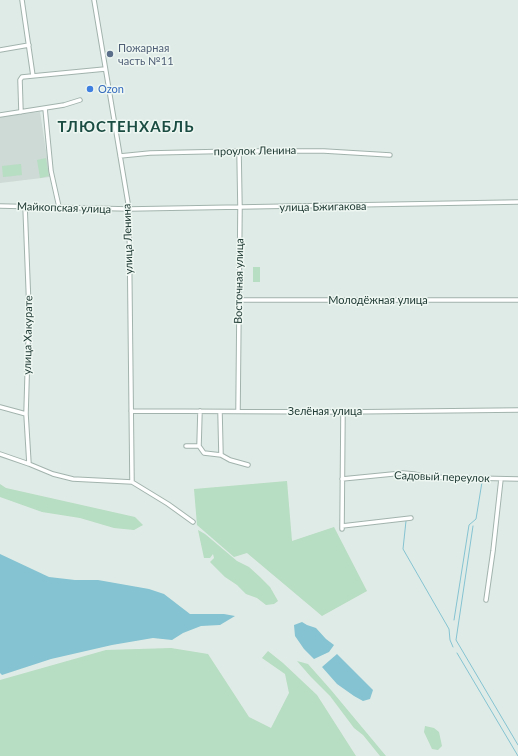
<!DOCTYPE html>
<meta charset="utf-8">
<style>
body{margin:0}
canvas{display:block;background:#dfebe6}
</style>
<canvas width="518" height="756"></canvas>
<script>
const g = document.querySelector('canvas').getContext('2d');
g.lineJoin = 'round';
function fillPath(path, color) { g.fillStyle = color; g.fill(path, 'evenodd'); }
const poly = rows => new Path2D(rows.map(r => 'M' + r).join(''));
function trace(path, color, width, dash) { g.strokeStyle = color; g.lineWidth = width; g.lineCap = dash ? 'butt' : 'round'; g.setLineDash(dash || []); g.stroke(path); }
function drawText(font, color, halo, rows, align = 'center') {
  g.font = font + ' Lato,sans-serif'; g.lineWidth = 3; g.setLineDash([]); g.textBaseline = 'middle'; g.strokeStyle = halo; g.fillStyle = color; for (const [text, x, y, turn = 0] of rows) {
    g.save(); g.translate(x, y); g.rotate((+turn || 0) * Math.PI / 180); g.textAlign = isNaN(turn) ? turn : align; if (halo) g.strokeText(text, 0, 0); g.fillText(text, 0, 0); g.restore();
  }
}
fillPath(poly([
 [40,112,50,177,0,183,0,117]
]), '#cddad5');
fillPath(poly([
 [46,158,49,176,40,178,37,160],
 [21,164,22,175,3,177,2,166],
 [253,267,260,267,260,282,253,282],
 [287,481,292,541,334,527,367,591,322,616,247,553,234,557,197,525,194,489],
 [0,484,6,488,135,517,143,525,134,530,114,528,80,518,42,512,0,497],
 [198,530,205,534,237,561,249,567,260,577,270,587,278,601,274,604,266,605,257,598,246,594,237,585,225,577,210,562,214,558,213,554,210,558,204,558],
 [171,648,208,654,249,717,271,728,289,693,285,674,262,658,268,651,283,663,317,695,356,756,0,756,0,680,106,650],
 [297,661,308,664,331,690,386,756,380,756,363,735,354,728,330,696,311,677],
 [425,726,434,728,439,732,442,746,438,750,432,749,424,732]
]), '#b7ddc2');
fillPath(poly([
 [0,554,49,577,75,580,98,580,149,589,164,594,190,614,224,614,235,616,220,625,201,626,183,633,172,640,153,638,112,645,51,659,2,675,0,673],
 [302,622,307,625,316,628,326,639,334,645,329,652,314,659,304,649,295,636,294,625],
 [337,654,373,690,370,699,363,701,354,696,337,684,322,667]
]), '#85c3d2');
trace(poly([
 [406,521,403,549,449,629,450,640,453,647],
 [473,526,456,640,518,745],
 [454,620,469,525,476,519,482,482],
 [457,653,518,756]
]), '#85c3d2', 1);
const minor = poly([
 [22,0,33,76],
 [94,0,129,209,132,482],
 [0,50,29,45],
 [45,108,51,171,59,207],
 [21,112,20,80,22,77,105,69],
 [0,115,64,105,80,100],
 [120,156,150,153,239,151,324,151,390,155],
 [0,206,129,209,518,202],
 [25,206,29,310,26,414,29,464],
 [239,300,518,300],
 [0,407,26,414],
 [131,411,343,412,518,410],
 [238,411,240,208,239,151],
 [220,412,221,455,230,460,248,465],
 [186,446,199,446,200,411],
 [199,446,204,453,221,455],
 [0,454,29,464,53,474,73,479,132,482,168,504,193,522],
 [342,479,403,473,414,474,426,477,518,479],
 [342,526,411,518],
 [342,529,343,412],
 [486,600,493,551,501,479]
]);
trace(minor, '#a2b3ad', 5.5);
trace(minor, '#fff', 3.5);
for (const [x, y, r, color] of [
 [110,54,4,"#5c6f8a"],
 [90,89,4,"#3f7fe0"]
]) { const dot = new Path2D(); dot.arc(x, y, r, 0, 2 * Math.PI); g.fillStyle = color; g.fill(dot); trace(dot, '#eff7f3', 1.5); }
drawText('11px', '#4e5e75', '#eff7f3', [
 ["Пожарная",118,48],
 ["часть №11",118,61]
], 'left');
drawText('11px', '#366cbe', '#eff7f3', [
 ["Ozon",98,89]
], 'left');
drawText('11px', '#203b34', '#eff7f3', [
 ["проулок Ленина",255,151,-1],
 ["улица Бжигакова",323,207,-1],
 ["Майкопская улица",64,208,2],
 ["улица Ленина",128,239,-92],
 ["Восточная улица",239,281,-89],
 ["Молодёжная улица",378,300],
 ["улица Хакурате",28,335,-89],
 ["Зелёная улица",325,411],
 ["Садовый переулок",442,477,2]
]);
g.letterSpacing = '1px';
drawText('bold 15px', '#1b4d43', '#eff7f3', [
 ["ТЛЮСТЕНХАБЛЬ",126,127]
]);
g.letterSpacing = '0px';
</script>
